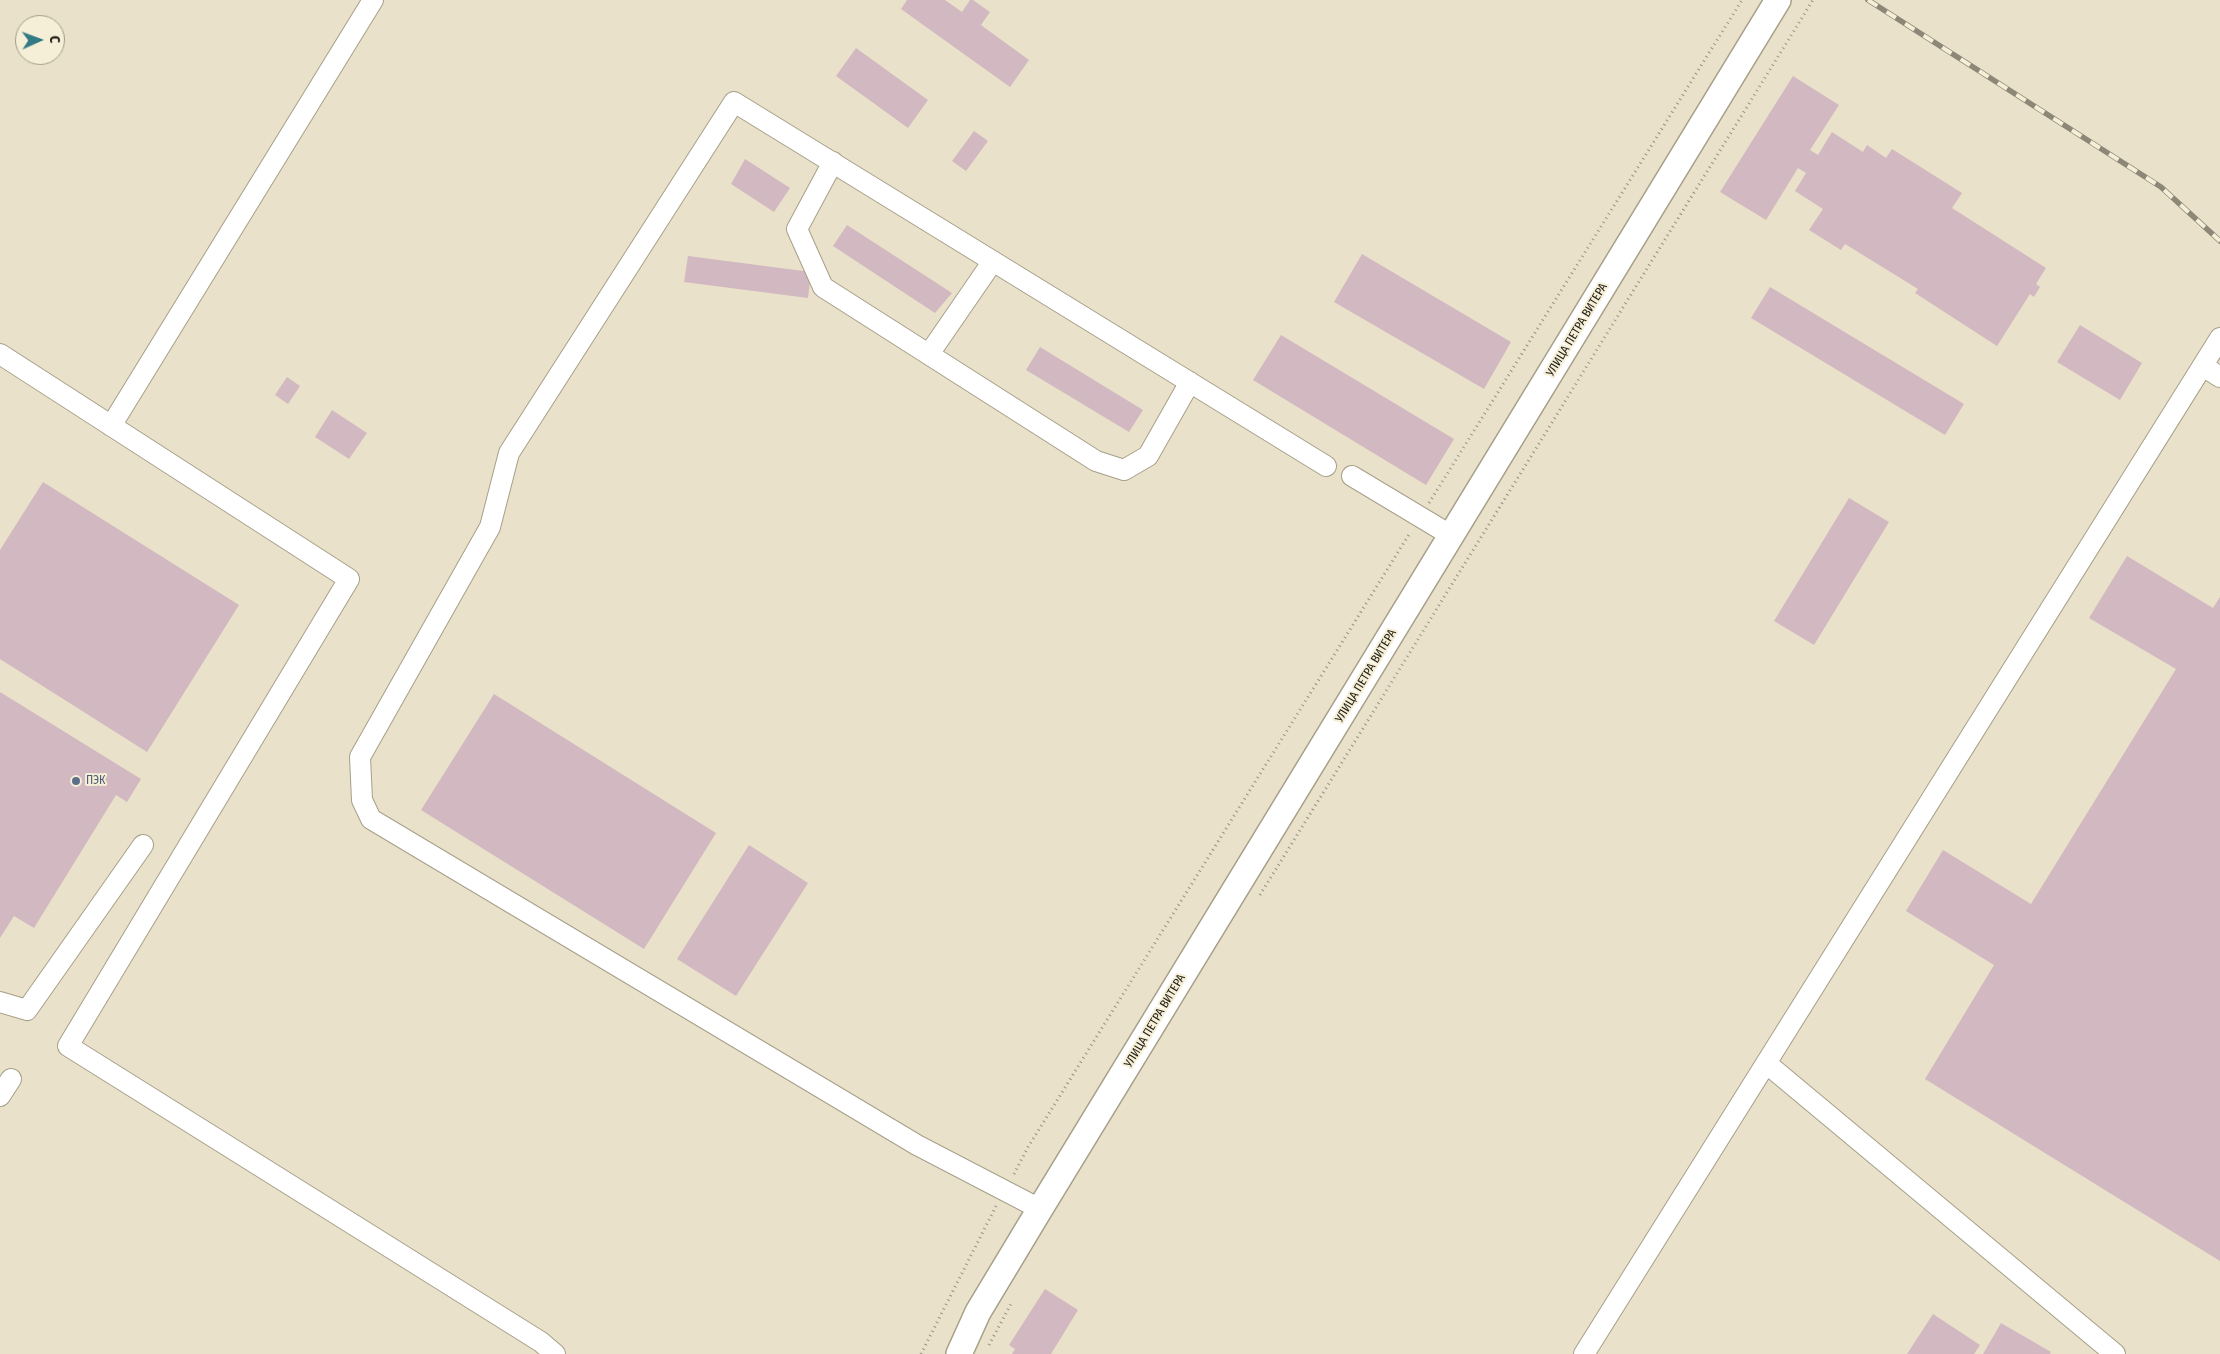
<!DOCTYPE html>
<meta charset="utf-8">
<style>
body{margin:0}
#map{position:relative;width:2220px;height:1354px;overflow:hidden;background:#e9e1ca;font-family:"Fira Sans Condensed",sans-serif}
canvas{display:block}
.north{position:absolute;left:15px;top:15px;width:50px;height:50px;box-sizing:border-box;background:#f6efd7;border:1px solid #a09b89;border-radius:50%;rotate:88deg;font-size:14px;font-weight:700;line-height:20px;text-align:center;color:#1f1c14}
.north::after{content:'';display:block;margin:auto;width:18px;height:22px;background:#337a85;clip-path:polygon(50% 0,100% 100%,50% 72%,0 100%)}
</style>
<div id="map">
<canvas width="2220" height="1354"></canvas>
<div class="north">С</div>
</div>
<script>
const g = document.querySelector('canvas').getContext('2d');
g.lineJoin = 'round';
function fillPath(path, color) { g.fillStyle = color; g.fill(path, 'evenodd'); }
const poly = rows => new Path2D(rows.map(r => 'M' + r).join(''));
function trace(path, color, width, dash) { g.strokeStyle = color; g.lineWidth = width; g.lineCap = dash ? 'butt' : 'round'; g.setLineDash(dash || []); g.stroke(path); }
function drawText(font, color, halo, rows, align = 'center') {
  g.font = font + ' "Fira Sans Condensed",sans-serif'; g.lineWidth = 4; g.setLineDash([]); g.textBaseline = 'middle'; g.strokeStyle = halo; g.fillStyle = color; for (const [text, x, y, turn = 0] of rows) {
    g.save(); g.translate(x, y); g.rotate((+turn || 0) * Math.PI / 180); g.textAlign = isNaN(turn) ? turn : align; if (halo) g.strokeText(text, 0, 0); g.fillText(text, 0, 0); g.restore();
  }
}
fillPath(poly([
 [907,0,945,0,962,12,970,0,973,0,990,12,981,25,1029,60,1010,87,901,9],
 [856,48,928,100,908,128,836,76],
 [1793,76,1839,105,1810,150,1818,155,1832,132,1863,152,1867,145,1886,158,1892,149,1962,193,1952,208,2046,268,2036,284,2040,287,2034,297,2030,294,1997,346,1915,293,1918,289,1845,244,1841,250,1809,230,1823,209,1795,191,1806,173,1798,168,1766,220,1720,192],
 [974,131,988,141,966,171,952,161],
 [745,159,790,188,774,212,731,184],
 [847,225,952,293,935,313,833,246],
 [1362,254,1511,342,1484,389,1334,302],
 [688,256,811,272,808,298,684,282],
 [1770,287,1964,404,1945,435,1751,318],
 [2080,325,2142,363,2120,400,2057,362],
 [1281,335,1454,439,1426,485,1253,380],
 [1040,347,1143,410,1129,432,1026,370],
 [287,377,300,386,288,404,275,395],
 [332,410,367,433,349,459,315,437],
 [43,482,239,605,147,752,0,659,0,550],
 [1849,498,1889,522,1814,645,1774,621],
 [2127,556,2213,608,2220,597,2220,1261,1925,1079,1994,965,1906,911,1943,850,2031,904,2176,669,2089,618],
 [0,692,141,779,127,802,116,795,34,928,14,916,0,938],
 [494,694,716,833,644,949,421,810],
 [749,845,808,883,736,996,677,959],
 [1045,1289,1078,1310,1051,1354,1012,1354,1015,1349,1009,1345],
 [1933,1314,1980,1345,1974,1354,1907,1354],
 [2001,1323,2051,1352,2050,1354,1983,1354]
]), '#d2b8c1');
const minor = poly([
 [833,162,797,229,823,287,1096,461,1124,470,1148,456,1190,382],
 [0,354,349,579,68,1046,541,1342,555,1354],
 [929,354,993,261],
 [2203,366,2220,377],
 [111,426,373,0],
 [1352,476,1452,536],
 [0,1002,27,1010,143,845],
 [1766,1063,2115,1354],
 [0,1096,11,1079],
 [1040,1209,917,1145,371,819,362,800,360,757,490,527,509,453,734,102,1326,466],
 [1584,1354,2220,338]
]);
const major = poly([
 [959,1354,978,1312,1040,1209,1778,0]
]);
trace(minor, '#a69f89', 22);
trace(major, '#a69f89', 28);
trace(poly([
 [1429,503,1742,0],
 [1260,895,1813,0],
 [1014,1174,1028,1147,1410,533],
 [989,1345,1012,1302],
 [921,1354,996,1206]
]), '#979180', 3, [1, 4]);
trace(minor, '#fff', 20);
trace(major, '#fff', 25);
const rail = poly([
 [1868,0,2161,187,2220,241]
]);
trace(rail, '#8d8777', 5.5);
trace(rail, '#f6efd7', 4, [11]);
for (const [x, y, r, color] of [
 [76,781,5,"#5c6f8a"]
]) { const dot = new Path2D(); dot.arc(x, y, r, 0, 2 * Math.PI); g.fillStyle = color; g.fill(dot); trace(dot, '#f6efd7', 2); }
drawText('12px', '#1f1c14', '#f6efd7', [
 ["УЛИЦА ПЕТРА ВИТЕРА",1577,330,-59],
 ["УЛИЦА ПЕТРА ВИТЕРА",1366,676,-59],
 ["УЛИЦА ПЕТРА ВИТЕРА",1155,1021,-59]
]);
drawText('12px', '#4e5e75', '#f6efd7', [
 ["ПЭК",86,781]
], 'left');
</script>
